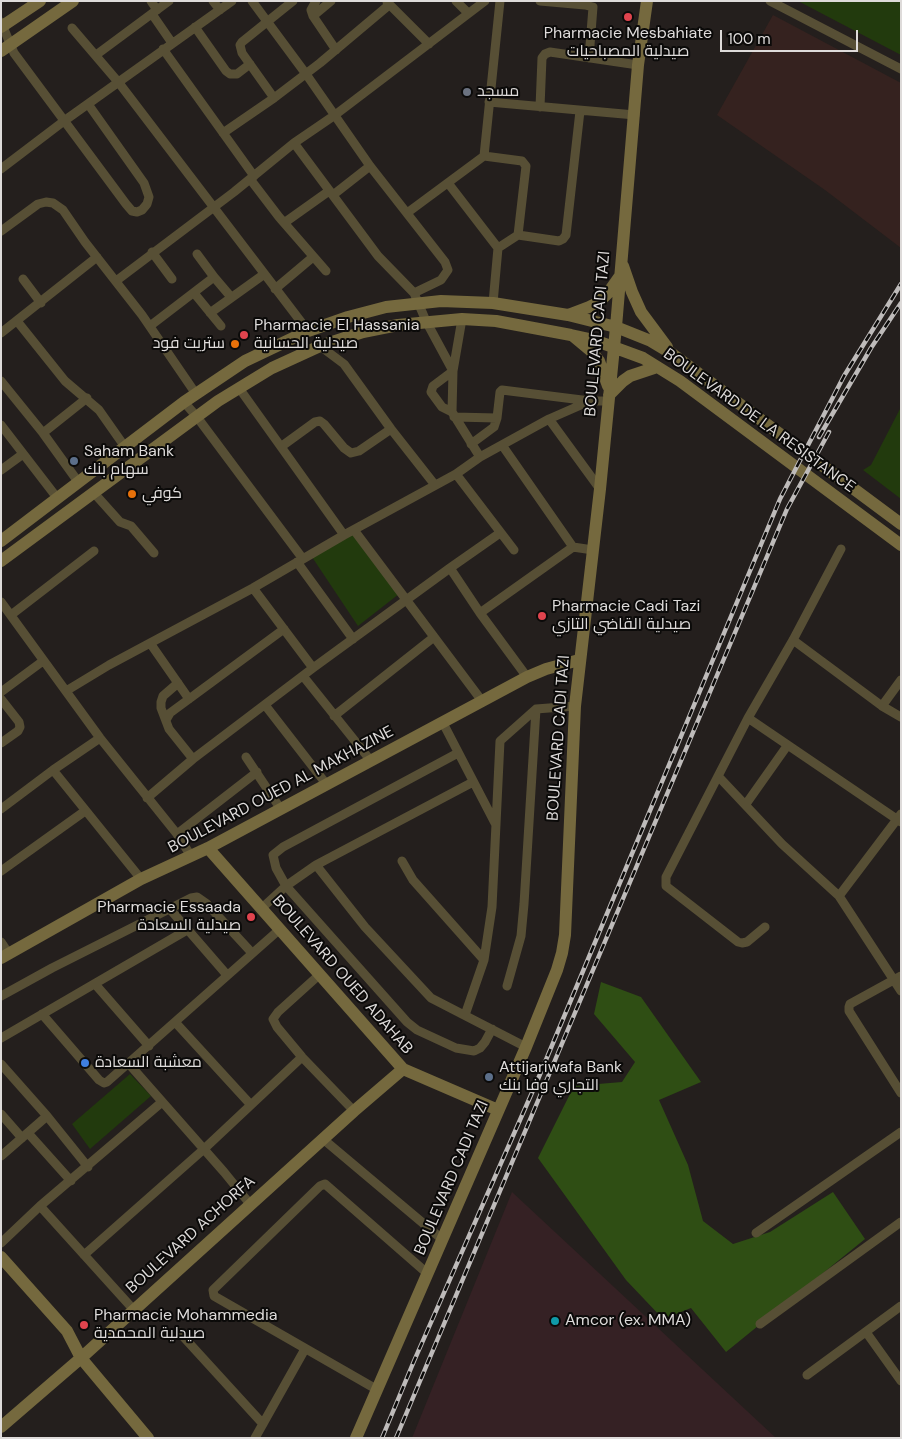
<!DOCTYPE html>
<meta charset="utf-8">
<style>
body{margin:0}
#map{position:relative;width:902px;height:1439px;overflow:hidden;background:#241f1d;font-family:"DM Sans",sans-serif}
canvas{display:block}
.frame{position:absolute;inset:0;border:2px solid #dedbda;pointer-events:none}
.scale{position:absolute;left:720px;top:30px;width:138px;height:22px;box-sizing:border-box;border:2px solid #dedbda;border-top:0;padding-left:6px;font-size:15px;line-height:18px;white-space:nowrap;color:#dedbda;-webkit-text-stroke:4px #0b0a09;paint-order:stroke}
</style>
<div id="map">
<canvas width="902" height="1439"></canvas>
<div class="frame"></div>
<div class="scale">100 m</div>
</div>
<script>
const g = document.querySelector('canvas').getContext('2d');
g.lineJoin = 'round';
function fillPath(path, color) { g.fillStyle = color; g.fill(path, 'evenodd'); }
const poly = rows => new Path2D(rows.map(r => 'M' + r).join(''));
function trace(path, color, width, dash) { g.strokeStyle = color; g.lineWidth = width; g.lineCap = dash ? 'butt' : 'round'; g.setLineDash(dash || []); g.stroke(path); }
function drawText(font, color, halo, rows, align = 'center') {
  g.font = font + ' "DM Sans",Cairo,sans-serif'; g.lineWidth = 4; g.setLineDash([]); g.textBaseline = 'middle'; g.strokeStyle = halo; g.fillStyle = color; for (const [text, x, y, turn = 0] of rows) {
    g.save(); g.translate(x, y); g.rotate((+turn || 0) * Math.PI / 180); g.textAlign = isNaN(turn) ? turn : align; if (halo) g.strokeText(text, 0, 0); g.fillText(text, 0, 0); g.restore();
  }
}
fillPath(poly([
 [512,1192,776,1438,412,1438]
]), '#352124');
fillPath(poly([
 [773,15,901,83,901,248,825,190,717,115]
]), '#35221f');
fillPath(poly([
 [798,1,901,1,901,55],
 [901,407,901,499,863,470,871,465],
 [356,533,399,594,358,626,312,557],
 [130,1074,151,1096,90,1149,72,1124]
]), '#223a0d');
fillPath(poly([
 [601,982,641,997,701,1082,659,1100,688,1165,703,1221,733,1244,770,1232,833,1192,865,1239,726,1352,691,1308,663,1319,626,1280,538,1158,574,1086,622,1082,635,1062,594,1014]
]), '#2f4e14');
trace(poly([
 [151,1,157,10],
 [213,1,220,10],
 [252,1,306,74,370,166,445,262,448,270,441,280,414,293],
 [316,1,311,10,313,16,336,50],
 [456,1,468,13],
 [540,1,585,5,593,7,589,58],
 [770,1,901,69],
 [387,2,429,44],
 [152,14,172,43],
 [313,16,331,1],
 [1,22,14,53,126,204,132,211,137,212,142,210,147,204,149,197,144,183,88,104],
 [195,27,226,71,230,74,237,74,250,64],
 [72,28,119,83,308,331],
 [163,49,254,176],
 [96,55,169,1],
 [274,98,242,53,240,45,242,42,293,1],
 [489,102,635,115],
 [540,107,542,58,545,54,550,52,638,65],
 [223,133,274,98,320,63,389,5],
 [294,143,378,256,414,293,426,321,453,371],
 [484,156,500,1],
 [1,169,64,121,232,1],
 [250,179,279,217,326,271],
 [448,183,498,248,493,303],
 [333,195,370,166],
 [407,213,484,156,522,161,526,166,518,235],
 [284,223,329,191],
 [1,231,38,204,46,202,53,203,63,210,85,242,142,315,196,394],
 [498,248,518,235,559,241,563,239,566,235,580,111],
 [152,252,172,279],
 [197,254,214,277,231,297],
 [23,279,41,303],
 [116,281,234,192,294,143,335,115,485,1],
 [275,289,313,257],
 [194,293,221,326],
 [210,313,263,275],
 [462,319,453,371,452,412,480,457],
 [17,321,65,381,99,410,125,447],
 [150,326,214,277],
 [1,333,97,257],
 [320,346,344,364,391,429,435,485],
 [1,381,43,433,79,483],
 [239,388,344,535],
 [184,402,197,417,303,559],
 [452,412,442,407,431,392,433,386,453,371],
 [454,417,497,418,500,392,502,390,590,401],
 [549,419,600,489],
 [1,425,58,499],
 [43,433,87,398],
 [471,444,494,427,497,418],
 [502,445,573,547,593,550],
 [282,446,315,422,320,421,324,424,344,448,351,453,359,451,391,429],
 [1,470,23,454],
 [456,474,514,550],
 [94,493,120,522,131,526,154,553],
 [354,530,482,701],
 [297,562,353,639],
 [450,568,480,613,527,677],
 [253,588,313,668],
 [1,602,100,738,177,834,191,856],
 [480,613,573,547],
 [11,615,94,551],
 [793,640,882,706,901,717],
 [150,643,189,699],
 [303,676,371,761],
 [178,683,163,696,161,702,161,708,169,729,193,759],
 [66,691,109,665,253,588,344,535,456,474,480,457,549,419,590,401,608,401],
 [1,692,43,661],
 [1,699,19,722,20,727,18,731,1,743],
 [265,705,327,785],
 [882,706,901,680],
 [334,716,434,637],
 [748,718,901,822],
 [166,720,170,713,284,629],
 [443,723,496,825],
 [458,753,283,847,273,855,276,868,286,886,407,1022,417,1030,456,1048,474,1051,480,1048,485,1042,492,1029],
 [246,757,280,808],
 [53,770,141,879],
 [718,776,782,844,839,896,901,991],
 [147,798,193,759,313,668,450,568,500,533],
 [746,804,787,746],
 [1,809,53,770,100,738],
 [177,834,257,772],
 [402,861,413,880,484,960],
 [316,865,365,927,431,998,526,1047],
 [1,871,85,811],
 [839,896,901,814],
 [169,908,227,975],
 [262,908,286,886,316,865,473,782],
 [765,927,747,942,742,943,738,942,666,886,666,877,748,718,793,640,841,549],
 [1,942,9,954],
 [319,975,278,1012,273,1019,277,1027,302,1057,354,1111],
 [901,976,850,1004,849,1007,849,1011,901,1093],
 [95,984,149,1046],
 [507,986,521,936,524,904,536,709],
 [1,996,52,968,191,898,197,897,207,904,252,953],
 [42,1014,99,1080,104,1083,107,1082,280,929],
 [465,1015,484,960,492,907,500,741,536,709,575,706],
 [175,1022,251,1105],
 [1,1038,187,930],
 [1,1064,47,1116,88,1167],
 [129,1064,224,1172,250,1204],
 [1,1114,22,1138],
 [28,1133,71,1181],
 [323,1139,443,1240],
 [1,1156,47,1116],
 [40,1206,133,1309],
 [756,1233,901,1132],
 [1,1243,40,1206,162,1102],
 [84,1255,204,1149,302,1057],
 [760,1324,901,1222],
 [179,1332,263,1424],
 [866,1332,901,1381],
 [807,1375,901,1306],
 [376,1389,214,1296,213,1290,320,1186,325,1184,428,1274],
 [255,1438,305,1349]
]), '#574f35', 9);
trace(poly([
 [1,27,40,1],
 [1,51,73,1],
 [623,266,632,292,641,312,667,347],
 [568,315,589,307,599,302,608,293,620,276],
 [573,336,591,351,599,361,608,386],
 [609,395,623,381,630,376,657,367],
 [1,541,184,402,245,361,308,331,348,317,386,307,441,301,493,303,568,315,616,327,651,341,671,353,901,524],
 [1,561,218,401,272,368,320,346,363,332,398,325,462,319,496,321,571,335,594,340,643,358,680,381,901,545],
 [208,848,403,1069,498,1110],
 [1,958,141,879,208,848,527,677,546,669,579,660],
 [1,1257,67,1331,81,1358,148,1438],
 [1,1427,81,1358,354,1111,403,1069],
 [356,1438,526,1047,557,970,562,953,565,935,575,706,600,489,616,327,638,65,647,1]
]), '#75693e', 12);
const rail = poly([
 [819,437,871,348,901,303],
 [382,1438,414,1361,538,1079,780,499,844,376,901,284],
 [396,1438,787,509,829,432]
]);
trace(rail, '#bebbba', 4.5);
trace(rail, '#0b0a09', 2.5, [8]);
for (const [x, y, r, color] of [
 [628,17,5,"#e0444e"],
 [467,92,5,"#6b7280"],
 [244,335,5,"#e0444e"],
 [235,344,5,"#e8710a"],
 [74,461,5,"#5c6f8a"],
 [132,494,5,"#e8710a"],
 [542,616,5,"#e0444e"],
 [251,917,5,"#e0444e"],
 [85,1063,5,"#3f7fe0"],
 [489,1077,5,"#5c6f8a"],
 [555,1321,5,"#0f9aa8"],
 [84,1325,5,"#e0444e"]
]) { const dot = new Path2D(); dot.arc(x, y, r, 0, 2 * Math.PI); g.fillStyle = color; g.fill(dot); trace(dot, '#0b0a09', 2); }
drawText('16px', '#dedbda', '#0b0a09', [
 ["Pharmacie Mesbahiate",628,34,"center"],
 ["صيدلية المصباحيات",628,52,"center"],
 ["مسجد",477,92],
 ["Pharmacie El Hassania",254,326],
 ["صيدلية الحسانية",254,344],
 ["ستريت فود",225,344,"right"],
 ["Saham Bank",84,452],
 ["سهام بنك",84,470],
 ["كوفي",142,494],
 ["Pharmacie Cadi Tazi",552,607],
 ["صيدلية القاضي التازي",552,625],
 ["Pharmacie Essaada",241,908,"right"],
 ["صيدلية السعادة",241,926,"right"],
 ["معشبة السعادة",95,1063],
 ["Attijariwafa Bank",499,1068],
 ["التجاري وفا بنك",499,1086],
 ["Pharmacie Mohammedia",94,1316],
 ["صيدلية المحمدية",94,1334],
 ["Amcor (ex. MMA)",565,1321]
], 'left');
drawText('16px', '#dedbda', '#0b0a09', [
 ["BOULEVARD CADI TAZI",598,334,-85],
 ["BOULEVARD DE LA RESISTANCE",759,421,36],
 ["BOULEVARD CADI TAZI",559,738,-86],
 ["BOULEVARD OUED AL MAKHAZINE",281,790,-28],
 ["BOULEVARD OUED ADAHAB",342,975,49],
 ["BOULEVARD CADI TAZI",452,1178,-67],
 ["BOULEVARD ACHORFA",191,1235,-42]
]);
</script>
